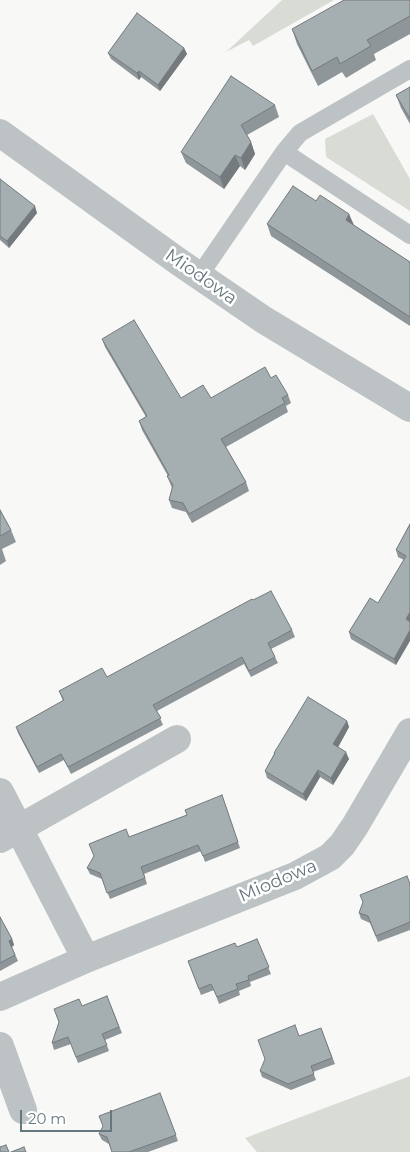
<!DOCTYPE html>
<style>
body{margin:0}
#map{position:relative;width:410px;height:1152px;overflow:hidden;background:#f8f8f6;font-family:Montserrat,sans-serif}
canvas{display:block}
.scale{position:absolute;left:20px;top:1110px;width:92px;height:22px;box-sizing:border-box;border:2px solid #66777e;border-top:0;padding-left:6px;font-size:15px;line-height:18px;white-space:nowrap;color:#66777e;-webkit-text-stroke:4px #fff;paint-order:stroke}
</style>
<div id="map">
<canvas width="410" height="1152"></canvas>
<div class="scale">20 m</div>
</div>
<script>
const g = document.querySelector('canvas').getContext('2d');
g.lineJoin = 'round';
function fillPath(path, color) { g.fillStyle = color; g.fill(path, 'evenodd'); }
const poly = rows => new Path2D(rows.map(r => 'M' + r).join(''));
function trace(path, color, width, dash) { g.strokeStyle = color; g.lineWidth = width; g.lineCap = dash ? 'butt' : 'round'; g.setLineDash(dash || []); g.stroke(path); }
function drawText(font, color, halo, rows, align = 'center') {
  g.font = font + ' Montserrat,sans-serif'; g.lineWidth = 5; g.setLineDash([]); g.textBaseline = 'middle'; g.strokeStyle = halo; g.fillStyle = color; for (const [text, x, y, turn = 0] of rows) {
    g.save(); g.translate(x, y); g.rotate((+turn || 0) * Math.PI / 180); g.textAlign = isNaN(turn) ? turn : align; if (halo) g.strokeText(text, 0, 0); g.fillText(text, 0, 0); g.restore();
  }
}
fillPath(poly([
 [282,0,334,0,253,46,249,40,226,52],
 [373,114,410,179,410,211,326,157,325,139],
 [410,1076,410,1152,257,1152,245,1138]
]), '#d9dcd5');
trace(poly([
 [284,152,410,235],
 [199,276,284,152,300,133,410,69]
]), '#bdc3c5', 18);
trace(poly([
 [0,133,179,262,264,320,410,408],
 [0,792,86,959],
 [0,839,177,739],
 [0,997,86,959,295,876,330,857,342,845,355,826,410,732],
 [0,1046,23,1110]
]), '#bdc3c5', 28);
fillPath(poly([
 [410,0,410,34,374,54,376,60,346,78,342,72,318,86,297,44,292,29],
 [184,48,187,54,160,91,141,77,139,80,111,59,108,53],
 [410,87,410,124,401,108,396,95],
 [275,105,279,117,247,135,251,142,255,154,245,170,240,166,224,189,186,163,181,152],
 [0,179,37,213,9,248,0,240],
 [316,201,349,214,353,225,410,262,410,326,271,236,267,224],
 [102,339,181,398,211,398,271,378,288,395,291,403,286,406,288,412,226,447,246,482,249,491,192,523,186,512,172,508,169,500,172,488,167,476,168,476,142,430,139,421,146,417,105,347],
 [0,510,11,530,16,542,2,549,6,561,0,565],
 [410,524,396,665,351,639,349,632,378,603,404,560,398,557,396,550],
 [253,600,292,630,295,637,271,649,278,663,251,677,244,664,157,711,163,725,71,774,64,760,39,773,18,733,16,727,63,701,59,691,107,677],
 [347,721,349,727,338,747,349,759,333,785,320,777,306,801,267,778,265,771,274,754,274,753],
 [222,795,240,848,205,862,201,851,144,874,147,884,110,899,102,879,90,874,87,868,129,837,187,815],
 [410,883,410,930,378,942,370,923,361,919,359,913],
 [0,917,12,939,14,945,12,947,18,961,0,971],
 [257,939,271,974,250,982,251,986,239,991,240,995,219,1004,214,990,201,995,188,961,237,947],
 [107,996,122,1033,105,1040,109,1051,78,1063,71,1044,54,1050,52,1043,82,1006],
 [321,1028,335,1064,313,1072,316,1080,291,1090,262,1077,260,1071],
 [160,1093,178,1141,148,1152,112,1152,109,1144,102,1140,99,1134]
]), '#8e9699');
fillPath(poly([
 [184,48,187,54,160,91,158,85],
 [139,71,141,77,139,80,137,73],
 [251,142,255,154,245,170,241,158],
 [235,155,240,166,224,189,220,177],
 [35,206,37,213,9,248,7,241],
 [349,214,354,225,346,220],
 [410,612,410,623,406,619],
 [410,630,410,641,396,665,394,659],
 [347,721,349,727,336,751,333,744],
 [346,752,349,759,333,785,331,778],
 [318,770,320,777,306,801,303,794],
 [12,939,14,945,11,947,9,941]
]), '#747a7d');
const building = poly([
 [344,0,410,0,410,16,367,40,371,46,340,64,337,57,312,71,292,29,344,0],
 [137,13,184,48,158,85,139,71,137,73,108,53,137,13],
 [231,76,275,105,241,125,251,142,241,158,235,155,220,177,181,152,231,76],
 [410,87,410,119,396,95,410,87],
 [0,179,35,206,7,241,0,236,0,179],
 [293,186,316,201,320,195,349,214,346,220,410,262,410,317,267,224,293,186],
 [134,320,181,398,203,385,211,398,265,367,271,378,276,375,288,395,282,398,285,403,221,439,246,482,189,514,183,503,169,500,173,485,167,476,169,475,139,421,147,416,102,339,134,320],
 [0,510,11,530,0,536,0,510],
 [410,524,410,612,406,619,410,622,410,630,394,659,349,632,370,598,378,603,406,556,396,550,410,524],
 [271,591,292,630,268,643,275,657,249,671,242,657,153,705,161,718,68,767,61,754,37,767,16,727,64,700,59,691,102,668,107,677,252,599,253,600,271,591],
 [308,697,347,721,333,744,346,752,331,778,318,770,303,794,265,771,275,753,274,753,308,697],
 [222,795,238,842,203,856,198,845,141,867,145,878,107,893,100,873,87,868,94,856,89,844,126,829,129,837,187,815,185,810,222,795],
 [407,876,410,884,410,922,376,936,368,916,359,913,363,902,360,895,407,876],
 [0,917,12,939,9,941,15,955,0,963,0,917],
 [257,939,269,967,248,976,249,980,236,984,238,989,217,997,211,984,199,989,188,961,235,943,237,947,257,939],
 [107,996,119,1027,102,1034,107,1045,76,1057,68,1037,52,1043,59,1022,54,1009,79,999,82,1006,107,996],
 [295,1025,299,1036,321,1028,332,1058,311,1066,314,1074,288,1084,260,1071,265,1059,258,1040,295,1025],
 [160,1093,176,1135,129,1152,112,1152,107,1137,99,1134,103,1126,99,1116,160,1093],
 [6,1145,9,1152,0,1152,0,1147,6,1145],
 [24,1147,26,1152,11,1152,24,1147]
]);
fillPath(building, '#a5afb2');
trace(building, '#747a7d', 1);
drawText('18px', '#66777e', '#fff', [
 ["Miodowa",201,277,35],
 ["Miodowa",278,881,-23]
]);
</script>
